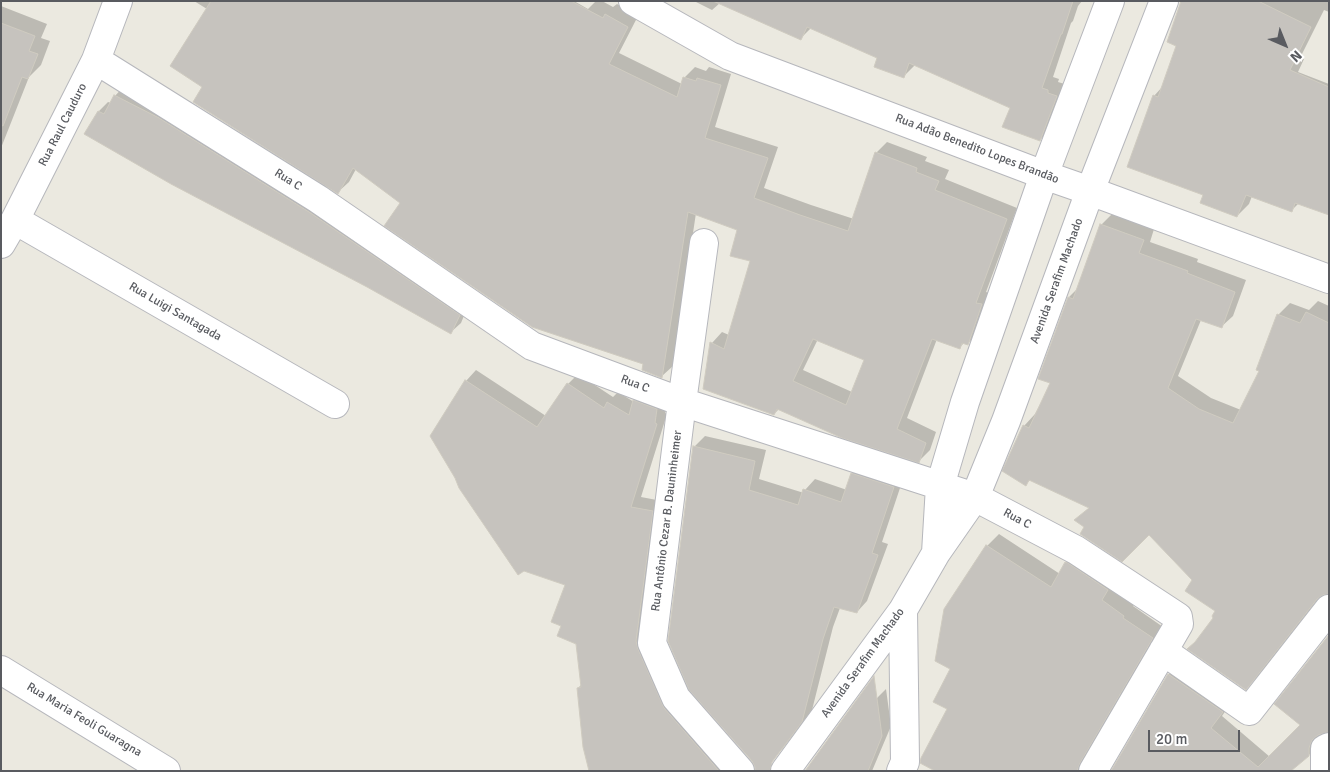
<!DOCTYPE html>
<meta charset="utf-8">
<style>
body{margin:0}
#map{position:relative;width:1330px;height:772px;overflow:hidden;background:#ebe9e0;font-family:Signika,sans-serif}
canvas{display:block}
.frame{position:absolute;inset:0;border:2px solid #595b60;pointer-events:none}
.north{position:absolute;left:1260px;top:20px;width:50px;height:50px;-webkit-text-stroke:4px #fff;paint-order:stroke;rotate:136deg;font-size:14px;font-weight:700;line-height:20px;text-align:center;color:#595b60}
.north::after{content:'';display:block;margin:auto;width:18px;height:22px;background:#595b60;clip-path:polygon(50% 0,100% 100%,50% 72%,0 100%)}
.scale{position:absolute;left:1148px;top:730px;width:92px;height:22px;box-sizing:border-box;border:2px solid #595b60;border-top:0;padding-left:6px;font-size:15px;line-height:18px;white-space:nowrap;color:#595b60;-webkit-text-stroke:4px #fff;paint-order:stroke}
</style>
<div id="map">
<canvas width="1330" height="772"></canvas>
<div class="frame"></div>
<div class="north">N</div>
<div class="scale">20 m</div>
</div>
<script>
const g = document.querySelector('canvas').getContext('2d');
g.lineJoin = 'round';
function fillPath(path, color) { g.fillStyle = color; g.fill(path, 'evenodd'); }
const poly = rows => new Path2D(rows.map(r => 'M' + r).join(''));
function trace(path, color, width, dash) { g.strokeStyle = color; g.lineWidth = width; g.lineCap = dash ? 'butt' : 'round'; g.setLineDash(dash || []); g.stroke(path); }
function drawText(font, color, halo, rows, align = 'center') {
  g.font = font + ' Signika,sans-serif'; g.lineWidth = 5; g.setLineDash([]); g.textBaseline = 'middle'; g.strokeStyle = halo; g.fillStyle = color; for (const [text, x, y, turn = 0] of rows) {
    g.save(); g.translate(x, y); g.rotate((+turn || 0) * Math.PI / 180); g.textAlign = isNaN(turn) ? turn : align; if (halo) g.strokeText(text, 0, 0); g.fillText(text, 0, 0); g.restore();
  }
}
fillPath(poly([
 [194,1,574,1,588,9,596,1,602,1,613,7,617,4,638,16,619,53,682,84,684,78,695,67,706,71,709,67,731,74,715,127,778,147,764,188,811,205,854,219,876,153,887,142,927,157,925,161,949,170,945,179,1017,208,986,292,992,294,979,333,968,343,965,342,960,347,937,339,907,418,936,432,930,450,919,461,779,409,774,414,712,343,722,332,729,335,751,260,738,229,696,213,673,366,662,376,645,363,402,202,356,169,349,182,338,192,207,9],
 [818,339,865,359,852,392,803,370],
 [694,1,1082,1,1078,6,1073,21,1071,23,1053,77,1059,79,1058,82,1068,85,1051,129,1040,140,1011,107,915,65,903,77,879,57,811,28,801,38,720,3,712,10],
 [1182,1,1329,1,1329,12,1324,10,1300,58,1304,59,1298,72,1329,84,1329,214,1299,203,1291,211,1252,196,1249,204,1237,216,1205,195,1154,96,1163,86,1178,45],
 [1,6,47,24,41,38,50,41,41,65,29,77,1,148],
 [124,86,468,306,461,323,451,332,86,134,99,111,108,102,111,103,115,96],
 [1113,213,1154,229,1150,242,1198,259,1197,262,1246,280,1233,316,1221,327,1201,320,1178,376,1211,398,1241,410,1260,371,1258,369,1278,315,1290,303,1309,310,1318,301,1329,306,1329,593,1322,594,1257,677,1246,688,1196,642,1215,617,1217,611,1194,580,1149,533,1086,526,1076,520,1090,507,1031,479,1026,484,1024,426,1035,414,1052,382,1069,297,1078,288,1101,225],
 [476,370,546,416,568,384,578,374,613,397,618,392,634,402,645,391,667,399,665,413,667,414,641,497,662,501,646,630,738,771,590,771,578,688,582,684,578,643,563,626,567,584,466,381],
 [705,436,766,450,759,479,804,493,805,490,815,479,847,490,852,474,863,463,904,476,882,542,888,544,867,601,857,612,840,608,833,627,812,710,783,748,772,759,694,447],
 [999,534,1060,574,1066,563,1077,551,1134,604,1133,606,1163,627,1094,771,937,771,949,708,952,668,946,609,987,546],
 [1180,663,1233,700,1222,716,1270,757,1321,733,1320,743,1309,755,1289,771,1113,771,1169,674],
 [886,689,891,726,872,771,822,771,878,697]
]), '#0003');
const building = poly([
 [211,1,571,1,603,18,605,14,628,27,609,64,677,97,683,77,696,81,697,78,721,85,705,138,768,158,754,198,800,215,848,231,875,152,917,168,916,172,939,181,935,190,1007,219,976,303,982,304,968,345,962,343,960,349,932,339,897,429,926,443,919,463,842,438,777,409,774,415,703,389,710,342,724,349,750,261,730,256,737,230,688,212,662,378,642,370,643,364,532,327,384,226,400,203,353,168,338,194,193,102,202,87,170,66,211,1],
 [813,339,864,360,846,405,793,381,813,339],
 [713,1,1073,1,1062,34,1061,34,1042,88,1048,90,1048,93,1057,96,1040,141,1002,127,1010,108,909,63,904,78,874,67,877,58,807,27,801,40,713,1],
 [1181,1,1258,1,1311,27,1290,70,1329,87,1329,215,1295,203,1292,212,1246,195,1237,217,1200,203,1203,195,1127,167,1153,95,1158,97,1176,46,1167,42,1181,1],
 [1,23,35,36,29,51,38,54,28,79,22,77,3,126,1,125,1,23],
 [114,95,159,118,309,212,460,315,451,334,367,287,171,184,84,134,98,111,104,114,114,95],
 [1100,224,1144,240,1139,253,1188,271,1187,273,1235,292,1222,328,1196,319,1168,388,1199,409,1233,423,1259,371,1256,370,1277,314,1300,323,1306,312,1329,323,1329,594,1323,595,1317,599,1246,690,1187,649,1195,642,1213,618,1212,616,1215,611,1185,591,1192,580,1149,535,1122,562,1080,534,1084,527,1074,520,1089,508,1029,480,1026,486,1002,471,1023,425,1029,428,1050,383,1038,379,1068,297,1073,299,1100,224],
 [465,380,537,427,567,383,604,408,607,402,629,415,633,400,657,409,655,423,657,424,631,507,653,511,636,641,638,649,664,708,719,771,589,771,583,747,577,688,581,687,576,644,557,636,561,626,551,622,565,585,524,571,518,575,459,488,455,478,430,436,465,380],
 [693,446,755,461,749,490,798,505,803,489,841,502,851,473,894,487,872,553,878,555,857,613,834,607,823,639,802,722,772,762,770,771,755,771,755,767,752,761,689,690,668,641,693,446],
 [986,545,1051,587,1065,562,1068,563,1108,590,1102,600,1124,616,1123,618,1153,638,1080,763,1077,771,935,771,920,763,921,758,947,709,933,702,950,669,935,661,944,609,986,545],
 [1329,635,1329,732,1318,735,1312,740,1309,748,1309,756,1291,771,1111,771,1168,674,1223,712,1211,728,1258,767,1300,725,1274,704,1329,635],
 [874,676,882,736,868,771,805,771,874,676]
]);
fillPath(building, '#c6c3be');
trace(building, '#cfcbc0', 1);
const minor = poly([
 [633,1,730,56,1044,175,1090,191,1329,279],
 [96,60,318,199,532,346,682,402,975,497,1076,550,1178,617,1179,624,1093,771],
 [15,220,335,404],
 [704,243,682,402,652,643,676,698,740,771],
 [1,244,15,220,96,60,118,1],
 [936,553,940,486,965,402,1044,175,1110,1],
 [1163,651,1249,711,1329,609],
 [1,670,166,771],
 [785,771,903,610,936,553,975,497,1006,421,1090,191,1164,1],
 [901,771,905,762,903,610],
 [1325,771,1325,749,1329,747]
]);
trace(minor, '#b6b7bc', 30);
trace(minor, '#fff', 28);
drawText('12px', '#595b60', '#fff', [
 ["Rua Raul Cauduro",63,125,-63],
 ["Rua Adão Benedito Lopes Brandão",977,149,21],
 ["Rua C",288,180,32],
 ["Avenida Serafim Machado",1057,281,-70],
 ["Rua Luigi Santagada",175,312,30],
 ["Rua C",635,384,21],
 ["Rua C",1017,519,28],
 ["Rua Antônio Cezar B. Dauninheimer",667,521,-83],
 ["Avenida Serafim Machado",863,663,-54],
 ["Rua Maria Feoli Guaragna",84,720,31]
]);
</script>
